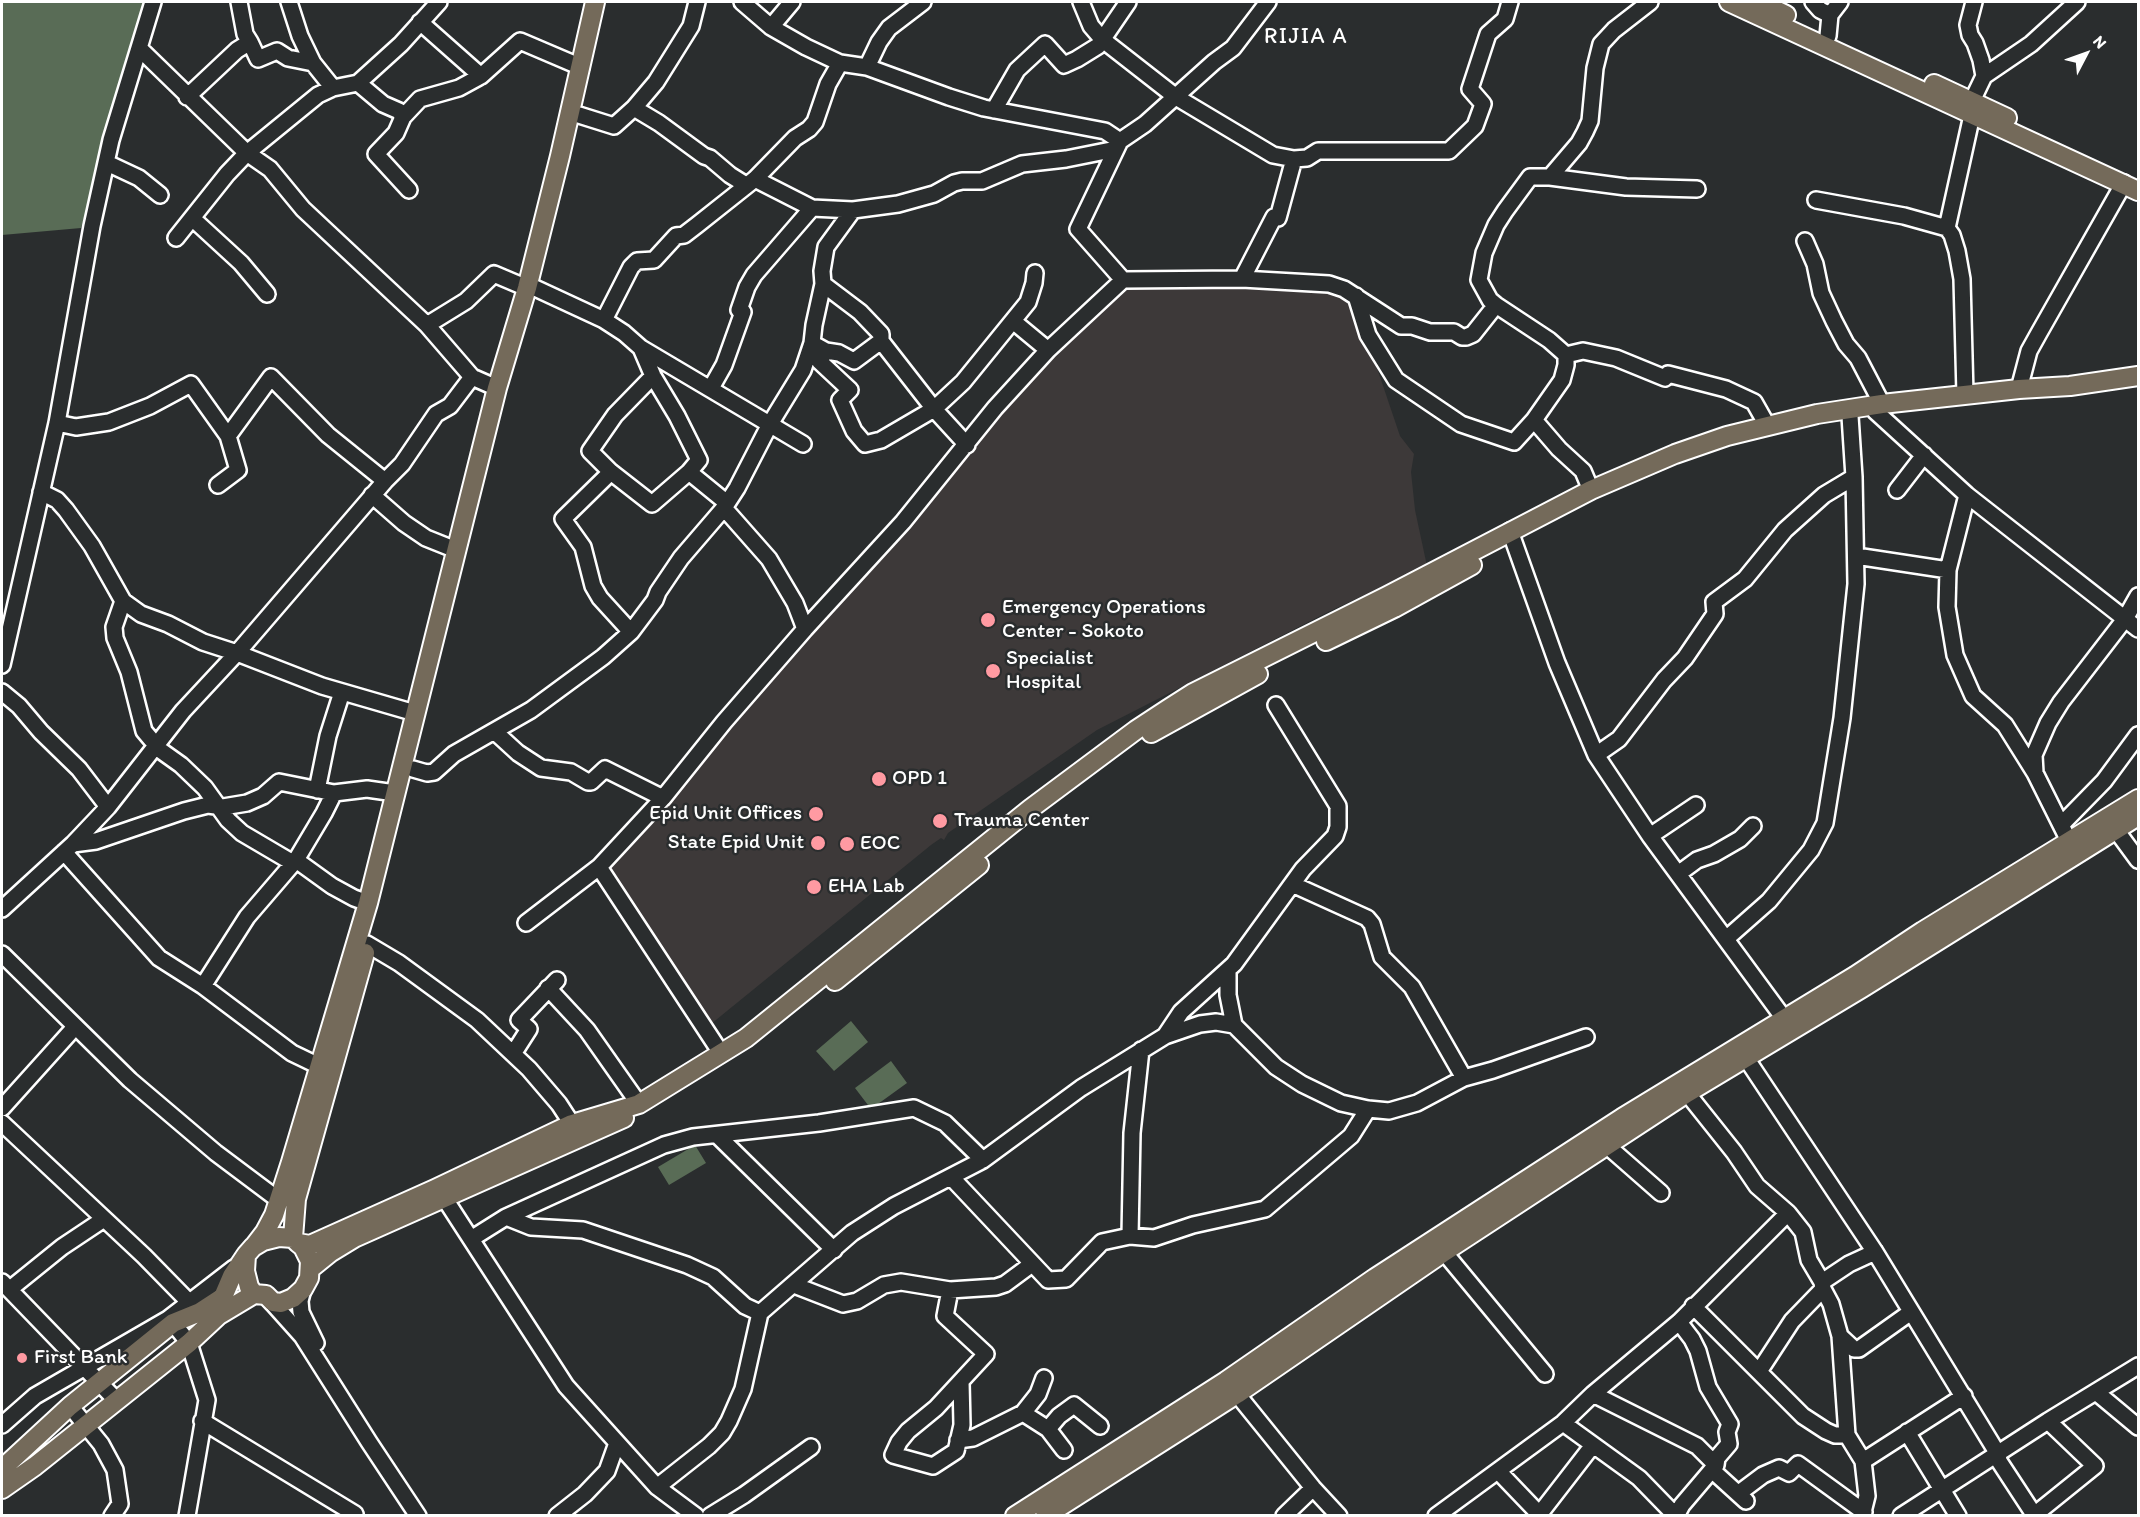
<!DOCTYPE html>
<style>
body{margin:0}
#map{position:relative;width:2140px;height:1517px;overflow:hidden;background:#2a2d2e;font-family:Itim,sans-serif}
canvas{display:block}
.frame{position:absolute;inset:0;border:3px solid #fff;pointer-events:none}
.north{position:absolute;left:2056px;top:24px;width:60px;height:60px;-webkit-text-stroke:4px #2a2d2e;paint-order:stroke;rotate:49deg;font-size:16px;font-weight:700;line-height:24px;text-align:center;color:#fff}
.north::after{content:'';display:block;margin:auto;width:21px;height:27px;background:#fff;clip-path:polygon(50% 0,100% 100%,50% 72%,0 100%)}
</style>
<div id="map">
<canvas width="2140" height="1517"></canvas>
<div class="frame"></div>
<div class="north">N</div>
</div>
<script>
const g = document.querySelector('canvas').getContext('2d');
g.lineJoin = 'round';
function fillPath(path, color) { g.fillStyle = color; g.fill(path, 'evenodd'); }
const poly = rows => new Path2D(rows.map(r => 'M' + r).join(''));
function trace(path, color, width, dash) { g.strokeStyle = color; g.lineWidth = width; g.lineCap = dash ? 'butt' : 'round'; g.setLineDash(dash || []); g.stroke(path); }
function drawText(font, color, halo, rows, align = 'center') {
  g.font = font + ' Itim,sans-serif'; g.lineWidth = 5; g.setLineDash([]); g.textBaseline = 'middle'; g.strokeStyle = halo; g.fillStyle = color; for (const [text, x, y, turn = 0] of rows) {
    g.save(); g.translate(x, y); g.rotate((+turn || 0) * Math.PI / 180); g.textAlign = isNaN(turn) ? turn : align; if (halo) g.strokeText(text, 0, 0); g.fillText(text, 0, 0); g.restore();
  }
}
fillPath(poly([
 [1114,284,1338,288,1354,300,1400,436,1414,454,1411,472,1415,510,1427,566,1328,612,1097,730,948,833,944,840,941,838,931,845,711,1024,603,866]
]), '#3d3939');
fillPath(poly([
 [2,2,149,2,124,90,81,228,2,235],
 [851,1021,868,1042,834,1071,816,1051],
 [891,1061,907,1083,871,1109,855,1088],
 [695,1145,706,1163,669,1185,658,1167]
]), '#596c56');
const minor = poly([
 [289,2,300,36,313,63,333,88],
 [742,2,771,27,806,47,840,63,867,67,949,97,984,108,1105,131,1120,141],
 [1081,2,1091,26,1103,40,1176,97,1273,155,1294,159,1307,158,1318,151,1449,151,1475,126,1483,104,1470,89,1488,34,1505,19,1510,2],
 [1813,2,1820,10,1830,15],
 [420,22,481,76],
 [771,27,792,2],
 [1828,36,1830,15,1840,2],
 [250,42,258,59,277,51,288,58,313,63],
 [140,49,247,153,270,169,303,209,427,325,472,377,497,388],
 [867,67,879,42,889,28,923,2],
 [1984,76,2031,44,2077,2],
 [358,83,383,104,399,111,403,117],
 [187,97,237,50,250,42,245,34,239,2],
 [1972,101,1984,76,1981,60,1975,43,1970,35,1968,25,1974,2],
 [634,108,659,123,704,156,710,158,730,175,746,185],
 [994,110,1017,70,1045,44,1064,65,1077,59,1098,46,1128,2],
 [579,115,614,126,634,108,656,82,691,26,697,2],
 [107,163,139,178,160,195],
 [1550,177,1579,143,1585,132,1590,121,1595,68,1601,44,1614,30,1650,2],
 [755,179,812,208,853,210,898,204,934,194,954,183,962,181,982,181,1022,164,1066,159,1116,149],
 [409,190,376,154,396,133,403,117,420,99,459,88,481,76,520,41,581,67],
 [1816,200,1904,216,1947,228,1952,235,1957,251,1962,279,1965,395],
 [192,218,241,263,267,294],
 [1947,228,1972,115],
 [176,238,227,174,247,153,318,95,333,88,358,83,401,44,439,2],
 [1805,241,1815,264,1821,293,1834,321,1846,344,1858,358,1882,404],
 [1242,279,1274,217,1278,218,1294,159],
 [1123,280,1078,229,1120,141,1145,124,1214,62,1233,48,1268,2],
 [823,284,860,312,881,334,881,341],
 [535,288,604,320,624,333,641,348,653,376,677,416,699,460,689,472,652,504,611,472,590,451,615,415,653,376],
 [1356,296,1368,335,1396,380,1461,424,1514,442,1534,420,1562,380,1566,365,1566,355,1549,340,1496,305,1490,300,1479,280,1484,253,1496,225,1505,211,1530,177,1550,177,1626,187,1697,189],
 [604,320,631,267,637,261,654,260,676,236,684,235,697,225,755,179,795,138,809,129,815,122,828,84,840,63],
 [1013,321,1048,350],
 [427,325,466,301,494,274,527,288],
 [817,346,826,351,839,353,854,361,881,341,934,409,967,445],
 [641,348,803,444],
 [826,351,819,361,850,390,840,400,854,431,865,444,881,440,934,409,963,382,1028,302,1034,283,1035,273],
 [1566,355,1583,351,1616,358,1665,378,1668,374,1726,389,1754,402,1767,425],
 [711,388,724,365,743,312,739,310,747,287,754,275,812,208],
 [2019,389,2029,351,2039,333,2124,183],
 [1875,411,1967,495,2138,629],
 [1534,420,1559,449,1583,471,1591,490],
 [57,423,76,427,109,422,150,406,191,384,228,436,238,470,218,485],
 [228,436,271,377,328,435,385,481],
 [611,472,563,519,583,547,593,586,600,598,631,632],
 [689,472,727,503],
 [1897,490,1924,455],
 [41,492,57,500,66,510,92,546,123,601,114,627,115,638,129,672,144,731,160,750,181,765,205,788,228,820,242,833,293,863],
 [372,495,404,523,426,538,456,550],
 [1967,495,1948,570,1947,607,1955,655,1973,696,2005,725,2035,773],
 [724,508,769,559,795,603,805,629],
 [1510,531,1557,663,1596,755,1650,836,1791,1028],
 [1856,556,1948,570],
 [123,601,141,614,168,624,203,642,237,653,322,686,415,713],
 [2,665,57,423,92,226,111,140,153,2],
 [2,692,19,706,41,732,79,769,108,807],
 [494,731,518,753,541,768,571,772,588,782,591,782,605,769,663,798],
 [1596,755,1619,739,1664,680,1685,658,1715,614,1714,602,1745,579,1785,530,1824,495,1854,477],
 [413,769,427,773,434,772,454,754,531,710,603,657,631,632,655,600,658,592,681,558,724,508,737,488,770,424,803,370,812,343,814,325,823,284,822,271,826,247,853,210],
 [317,790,328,736,342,692],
 [2061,825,2104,781,2138,735],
 [2116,830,2138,860],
 [1650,836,1696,805],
 [2069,841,2035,773,2034,755,2048,723,2061,702,2125,619,2138,596],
 [73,844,96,841,184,811,208,805,223,807,247,803,263,796,279,782,334,793,367,789,395,793],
 [64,852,159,958,203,986,292,1053,319,1066],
 [296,860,332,886,354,898,368,903],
 [1678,874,1697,860,1714,854,1740,839,1753,826],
 [1292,884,1367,918,1372,924,1382,957,1412,987,1464,1078],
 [2,909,73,844,108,807,183,711,237,653,385,481,402,464,436,414,450,406,472,377],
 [526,923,599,867],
 [1726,939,1769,901,1811,850,1825,823,1842,718,1856,584,1854,477,1850,416],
 [367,944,399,963,477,1020,529,1069,559,1104,572,1124],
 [2,954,130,1080,216,1153,272,1195,290,1198],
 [1228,971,1228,995,1234,1025],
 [203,986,247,917,296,860,324,813,334,793],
 [548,988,587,1030,639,1104],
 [1165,1036,1200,1024,1216,1022,1234,1025,1276,1067,1302,1084,1341,1103,1368,1109,1389,1111,1417,1103,1464,1078,1493,1070,1586,1037],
 [721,1053,599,867,663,798,724,722,805,629,903,522,995,408,1048,350,1123,280,1242,279,1329,284,1344,289,1401,326,1412,326,1430,332,1454,332,1462,337,1466,337,1473,334,1496,305],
 [513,1054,529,1029,519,1020,557,980],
 [1746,1058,1875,1252,1998,1454,1999,1461,2035,1516],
 [1687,1093,1734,1152,1757,1186,1788,1213,1803,1232,1809,1260,1822,1282,1823,1289,1831,1304,1840,1336,1847,1435,1863,1461,1867,1496,1862,1516],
 [2,1108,75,1027],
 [2,1123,144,1256,190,1303],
 [717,1135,834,1250],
 [1612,1150,1661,1193],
 [951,1177,1048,1280,1066,1279,1102,1242,1130,1236,1154,1238,1193,1225,1265,1209,1351,1136,1368,1109],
 [445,1199,566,1386,657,1487,696,1516],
 [506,1217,664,1145,693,1137,819,1123,914,1108,945,1123,983,1160],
 [1130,1236,1132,1133,1141,1050],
 [471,1239,506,1217,531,1227,583,1230,687,1265,713,1277,745,1306,760,1313],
 [1444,1252,1545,1374],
 [2,1282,117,1401],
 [1822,1282,1849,1264,1875,1252],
 [794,1285,843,1304,857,1301,884,1285,901,1282,950,1290,996,1287,1005,1284,1032,1264],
 [10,1289,62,1247,104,1219],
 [303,1289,300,1301,301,1312,316,1343],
 [950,1290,945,1316,986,1354,936,1408,908,1431,899,1442,893,1455,933,1466,956,1451,962,1425,961,1382],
 [268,1298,302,1336,369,1442,418,1516],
 [1693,1306,1803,1416,1826,1431,1835,1435,1847,1435],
 [1679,1322,1692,1339,1698,1351,1708,1387,1730,1424,1727,1432,1729,1444,1717,1458,1716,1465],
 [173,1323,189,1343,207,1400,187,1516],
 [1840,1336,1854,1349,1859,1349,1911,1312],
 [1760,1370,1792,1321,1823,1289],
 [2096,1392,2138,1427],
 [1237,1394,1313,1488,1339,1516],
 [1593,1394,1697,1446,1716,1465,1682,1505,1676,1516],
 [70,1406,101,1444,115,1470,120,1504,112,1516],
 [1023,1413,1048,1429,1064,1450],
 [202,1421,355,1514],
 [1563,1423,1639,1478,1676,1516],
 [2,1425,35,1396,168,1319,234,1268],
 [1048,1429,1059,1416,1074,1405,1100,1426],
 [1907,1432,1958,1516],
 [958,1440,973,1438,1023,1413,1038,1394,1044,1378],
 [1863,1461,1964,1396],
 [1498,1471,1541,1516],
 [1713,1471,1746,1501],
 [657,1487,709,1446,722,1433,729,1421,743,1389,760,1313,852,1233,894,1206,983,1160,1081,1088,1165,1036,1181,1012,1234,964,1303,869,1335,836,1338,827,1338,806,1276,705],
 [1739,1493,1763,1475,1779,1468,1789,1473,1798,1464,1864,1512],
 [557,1516,585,1494,607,1471,617,1443],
 [710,1516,744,1495,811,1447],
 [1284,1516,1313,1488],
 [1436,1516,1563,1423,1593,1394,1679,1322,1788,1213],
 [1538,1516,1593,1445],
 [1901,1516,2048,1421,2138,1366],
 [2033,1516,2095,1466,2048,1421]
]);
const major = poly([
 [1729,2,2138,191],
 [1759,2,1786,15],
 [1934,84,2007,118],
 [1326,641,1394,608,1472,565],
 [1151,733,1258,674],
 [835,981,979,865],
 [293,1238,296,1199,365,953],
 [298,1243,303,1247,310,1261,309,1278,303,1289,293,1298,281,1303,273,1302,266,1295,254,1294,249,1287,245,1271,246,1255,253,1247,263,1241,279,1237,293,1238,298,1243,310,1245,435,1189,572,1124,639,1104,746,1038,1030,809,1136,730,1168,709,1193,693,1387,596,1591,490,1675,454,1727,436,1817,414,1882,404,2019,389,2070,386,2138,376],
 [255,1245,265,1232,274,1215,291,1162,368,903,497,388,527,288,560,156,595,2],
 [310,1269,331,1252,354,1238,624,1118],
 [2,1469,70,1406,173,1323,200,1312,223,1297,232,1276,246,1255],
 [2,1489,35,1466,189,1343,219,1315,254,1294],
 [1015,1516,1226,1381,1375,1278,1622,1118,1855,976,1923,931,2138,799],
 [1045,1516,1237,1394,1444,1252,1687,1093,1862,988,2138,816]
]);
trace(minor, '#fff', 20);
trace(major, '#fff', 22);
trace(minor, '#2a2d2e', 15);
trace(major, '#746a5a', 18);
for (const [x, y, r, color] of [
 [988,620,8,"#ff9aa2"],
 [993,671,8,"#ff9aa2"],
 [879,779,8,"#ff9aa2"],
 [816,814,8,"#ff9aa2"],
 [940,821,8,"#ff9aa2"],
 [818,843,8,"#ff9aa2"],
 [847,844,8,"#ff9aa2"],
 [814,887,8,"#ff9aa2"],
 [22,1358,6,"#ff9aa2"]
]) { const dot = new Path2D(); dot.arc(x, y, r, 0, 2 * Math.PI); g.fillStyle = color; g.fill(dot); trace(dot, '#2a2d2e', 2); }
drawText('21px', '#fff', '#2a2d2e', [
 ["Emergency Operations",1002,608],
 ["Center - Sokoto",1002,632],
 ["Specialist",1006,659],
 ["Hospital",1006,683],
 ["OPD 1",892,779],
 ["Epid Unit Offices",802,814,"right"],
 ["Trauma Center",954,821],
 ["State Epid Unit",804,843,"right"],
 ["EOC",860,844],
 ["EHA Lab",828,887],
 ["First Bank",34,1358]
], 'left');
g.letterSpacing = '1.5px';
drawText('22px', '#fff', '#2a2d2e', [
 ["RIJIA A",1306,37]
]);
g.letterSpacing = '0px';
</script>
